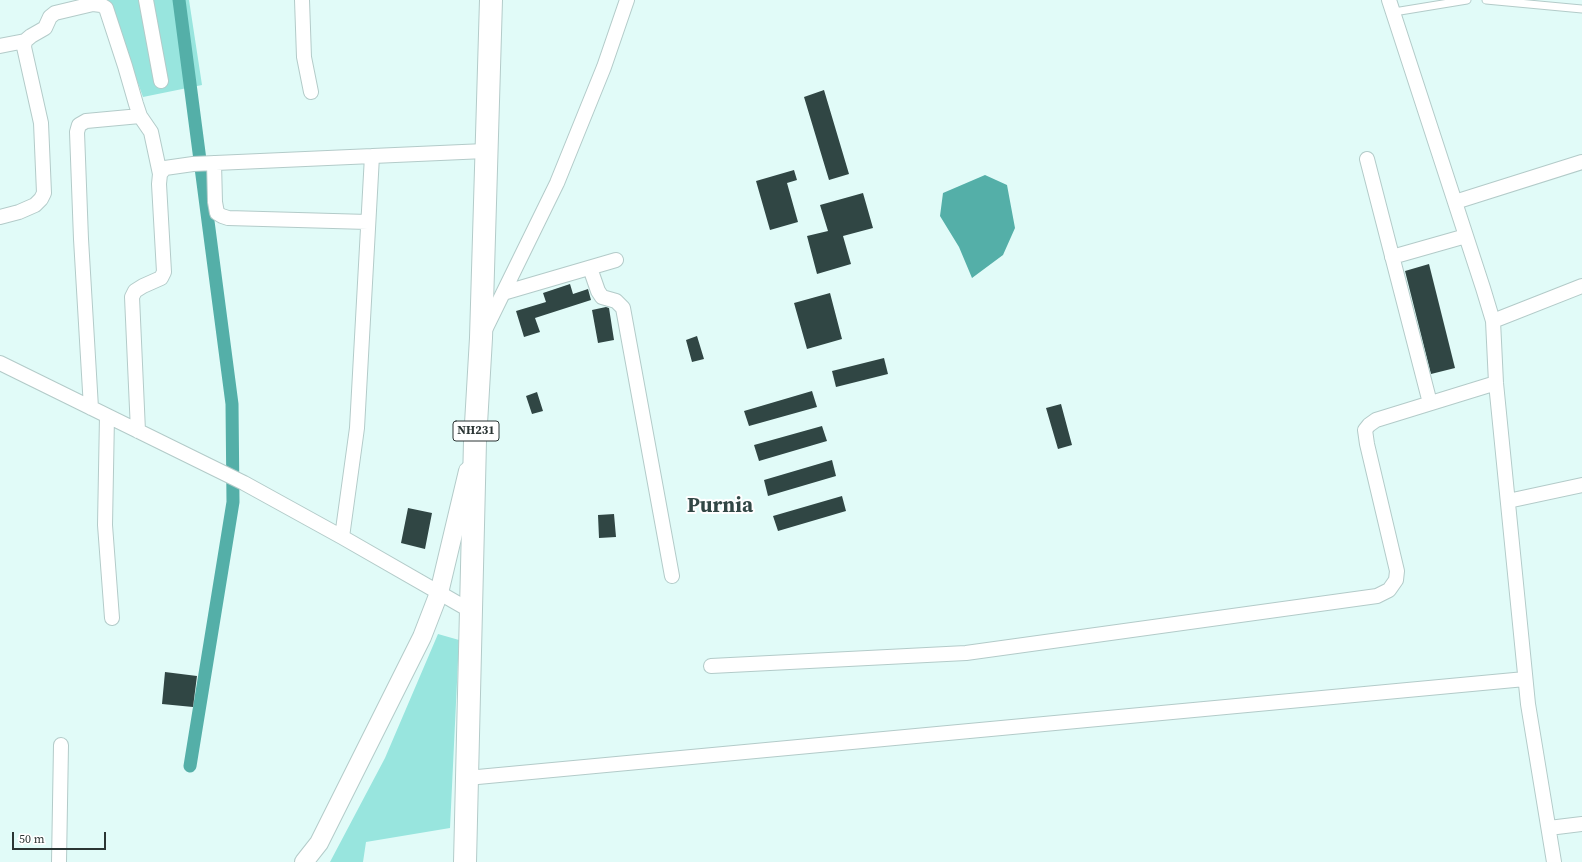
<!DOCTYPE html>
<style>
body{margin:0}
#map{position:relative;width:1582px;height:862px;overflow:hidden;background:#e1fbf8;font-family:"Source Serif 4",serif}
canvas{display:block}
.scale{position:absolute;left:12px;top:832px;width:94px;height:18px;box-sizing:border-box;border:2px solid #2b3534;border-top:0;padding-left:5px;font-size:12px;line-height:14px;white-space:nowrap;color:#2b3534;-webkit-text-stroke:3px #fff;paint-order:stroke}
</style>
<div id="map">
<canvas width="1582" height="862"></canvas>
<div class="scale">50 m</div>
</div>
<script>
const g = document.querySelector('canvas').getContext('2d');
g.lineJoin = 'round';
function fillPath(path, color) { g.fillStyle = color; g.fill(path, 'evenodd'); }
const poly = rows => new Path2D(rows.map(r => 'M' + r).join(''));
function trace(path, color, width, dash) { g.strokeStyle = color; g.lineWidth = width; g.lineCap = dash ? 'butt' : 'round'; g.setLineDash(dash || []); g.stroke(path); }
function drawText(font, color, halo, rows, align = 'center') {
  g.font = font + ' "Source Serif 4",serif'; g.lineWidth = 4; g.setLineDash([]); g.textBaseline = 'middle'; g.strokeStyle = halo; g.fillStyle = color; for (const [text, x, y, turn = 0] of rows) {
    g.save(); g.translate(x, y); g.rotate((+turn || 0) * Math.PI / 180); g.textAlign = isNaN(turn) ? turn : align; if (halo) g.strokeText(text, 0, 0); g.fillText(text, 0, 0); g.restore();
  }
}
fillPath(poly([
 [108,0,189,0,202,85,143,97],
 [438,634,459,640,450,828,366,842,363,862,330,862,385,758]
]), '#98e5de');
fillPath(poly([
 [985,175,1007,185,1015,228,1003,255,972,278,959,247,940,216,943,193]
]), '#54afa8');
trace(poly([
 [179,0,232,404,233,502,190,766]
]), '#54afa8', 13);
fillPath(poly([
 [824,90,849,174,829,180,804,97],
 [794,170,797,180,787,183,798,222,770,230,756,181],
 [863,193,873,228,843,236,851,264,817,274,807,236,828,231,820,205],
 [1429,264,1455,368,1431,374,1405,271],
 [570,284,573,294,588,289,591,300,535,318,540,332,524,337,516,311,546,302,543,293],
 [830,293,842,339,807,349,794,303],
 [606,307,609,308,614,340,598,343,592,310],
 [697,336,704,359,692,362,686,340],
 [884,358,888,374,836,387,832,371],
 [812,391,817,407,749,426,744,411],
 [537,392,543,411,532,414,526,396],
 [1061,404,1072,445,1058,449,1046,408],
 [822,426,827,441,759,461,754,445],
 [832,460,836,476,768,496,764,480],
 [842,496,846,511,778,531,773,516],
 [408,508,432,513,425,549,401,543],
 [614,514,616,537,599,538,598,515],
 [165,672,197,676,193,707,162,704]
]), '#304644');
const service = poly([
 [1486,0,1582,9],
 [1394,12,1467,0]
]);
const minor = poly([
 [146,0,161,81],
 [302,0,304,57,311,92],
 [1389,0,1483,288,1493,321,1496,383,1528,704,1554,862],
 [0,46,25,41],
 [1367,159,1430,403],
 [214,163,215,202,217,213,222,216,228,218,368,222],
 [1455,202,1582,162],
 [0,217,19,212,35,205,41,199,44,193,41,123,24,47,25,41,31,36,45,28,50,17,55,13,93,4,101,5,106,8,125,66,136,104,140,116,151,132,160,174],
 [1392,257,1466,236],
 [590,268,598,291,602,297,616,301,623,308,672,576],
 [503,293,616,260],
 [1493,321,1582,286],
 [485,330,557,183,604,67,627,0],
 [0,363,244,483,342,537,471,611],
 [91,408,81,239,77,132,79,125,86,121,140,116],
 [107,416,105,525,112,618],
 [138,431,132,297,135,291,143,286,161,278,164,272,159,184,160,174,165,168,193,164,485,151],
 [1508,501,1582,485],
 [342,537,357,428,372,156],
 [711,666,966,653,1377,596,1389,590,1396,580,1397,571,1367,444,1365,430,1369,425,1376,420,1496,383],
 [467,778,1525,679],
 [1549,828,1582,824],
 [59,862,61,745]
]);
const tertiary = poly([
 [304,862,319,843,422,637,439,593,468,471]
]);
const trunk = poly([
 [465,862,475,441,481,338,491,0]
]);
trace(service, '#b3cbc9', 9);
trace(minor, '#b3cbc9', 16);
trace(tertiary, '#b3cbc9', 20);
trace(trunk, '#b3cbc9', 24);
trace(service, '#fff', 7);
trace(minor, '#fff', 14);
trace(tertiary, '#fff', 18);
trace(trunk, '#fff', 22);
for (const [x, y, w] of [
 [476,431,46]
]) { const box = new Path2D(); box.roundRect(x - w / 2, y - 10, w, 20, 3); g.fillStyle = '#fff'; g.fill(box); trace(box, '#2b3534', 1); }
drawText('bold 12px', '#2b3534', null, [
 ["NH231",476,431]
]);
drawText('bold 21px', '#324745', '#fff', [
 ["Purnia",720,507]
]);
</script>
